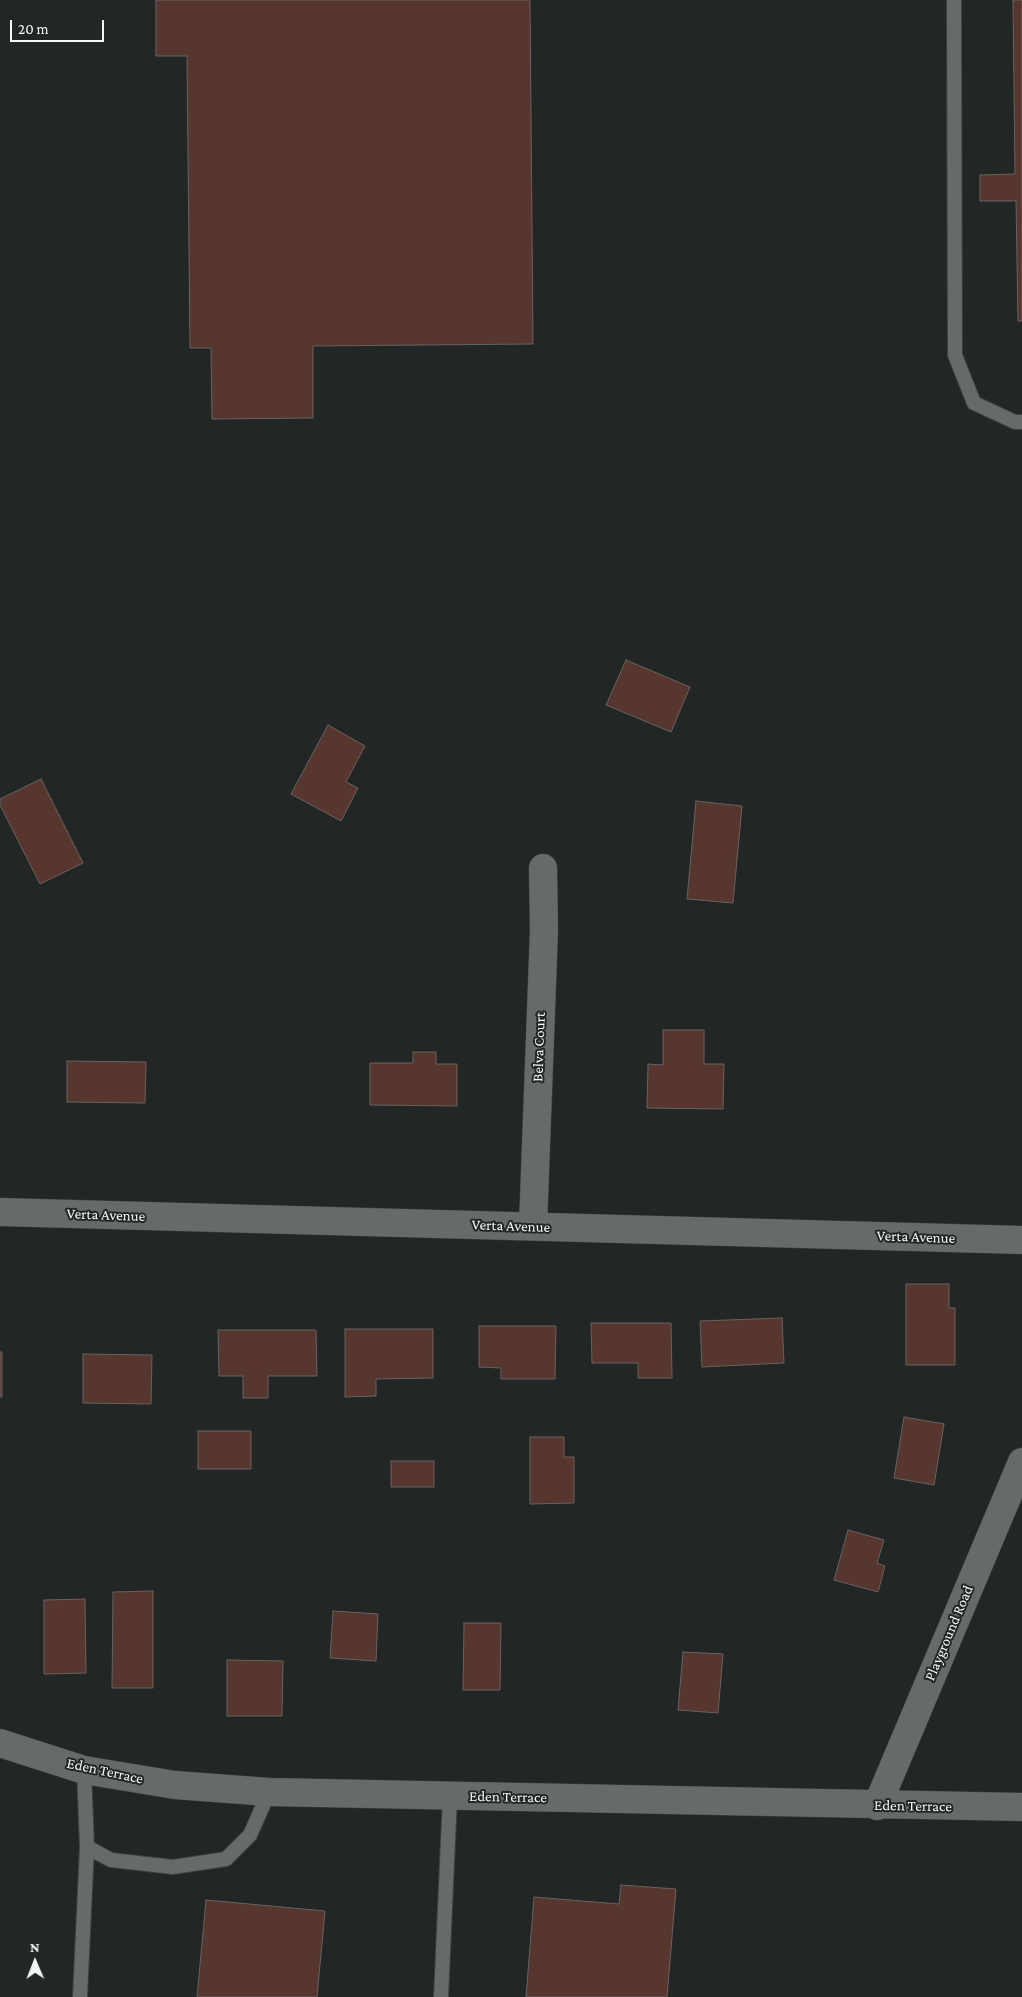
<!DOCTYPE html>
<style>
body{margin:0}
#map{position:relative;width:1022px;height:1997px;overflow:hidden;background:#222624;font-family:"Crimson Pro",serif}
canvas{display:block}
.north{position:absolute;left:10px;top:1937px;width:50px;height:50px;-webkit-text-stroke:4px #222624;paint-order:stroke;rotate:359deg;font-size:14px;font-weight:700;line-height:20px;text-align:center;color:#f3f6f4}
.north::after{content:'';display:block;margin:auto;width:18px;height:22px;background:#f3f6f4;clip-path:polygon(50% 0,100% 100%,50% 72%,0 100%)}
.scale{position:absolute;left:10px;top:20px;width:94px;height:22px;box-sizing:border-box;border:2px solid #f3f6f4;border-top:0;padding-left:6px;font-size:15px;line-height:18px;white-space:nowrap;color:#f3f6f4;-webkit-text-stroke:4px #222624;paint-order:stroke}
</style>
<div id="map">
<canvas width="1022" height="1997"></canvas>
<div class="north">N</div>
<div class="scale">20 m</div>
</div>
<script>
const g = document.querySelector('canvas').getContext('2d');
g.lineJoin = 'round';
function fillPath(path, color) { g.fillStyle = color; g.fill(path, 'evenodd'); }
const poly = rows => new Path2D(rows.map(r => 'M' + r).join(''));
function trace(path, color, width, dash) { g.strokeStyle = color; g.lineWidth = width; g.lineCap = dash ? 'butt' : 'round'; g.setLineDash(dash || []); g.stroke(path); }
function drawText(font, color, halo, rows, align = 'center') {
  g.font = font + ' "Crimson Pro",serif'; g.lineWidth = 4; g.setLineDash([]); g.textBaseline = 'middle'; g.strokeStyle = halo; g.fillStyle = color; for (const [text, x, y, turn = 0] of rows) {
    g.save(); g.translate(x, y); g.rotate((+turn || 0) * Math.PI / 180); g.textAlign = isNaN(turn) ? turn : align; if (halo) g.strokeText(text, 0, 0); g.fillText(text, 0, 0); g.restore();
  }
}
const building = poly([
 [156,0,530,0,533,344,313,346,313,418,212,419,211,348,190,348,187,56,156,56,156,0],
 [1013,0,1022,0,1022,321,1018,321,1016,201,980,201,980,175,1015,174,1013,0],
 [626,660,690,687,671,732,606,705,626,660],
 [328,725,365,746,346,782,358,788,341,821,291,794,328,725],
 [41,779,83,863,40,884,0,805,0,799,41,779],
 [696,801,742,806,733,903,687,899,696,801],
 [663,1030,704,1030,704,1064,724,1064,723,1109,647,1108,648,1064,663,1065,663,1030],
 [413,1052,436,1052,436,1064,457,1064,457,1106,370,1105,370,1063,413,1063,413,1052],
 [67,1061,146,1062,145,1103,67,1102,67,1061],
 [906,1284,949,1284,949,1308,955,1308,955,1365,906,1365,906,1284],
 [782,1318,784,1363,702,1367,700,1321,782,1318],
 [591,1323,671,1323,672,1378,638,1378,638,1363,592,1363,591,1323],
 [479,1326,556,1326,555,1379,501,1379,501,1368,479,1367,479,1326],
 [345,1329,433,1329,433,1378,376,1379,376,1396,345,1397,345,1329],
 [218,1330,316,1330,317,1376,268,1376,268,1398,243,1398,243,1376,219,1376,218,1330],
 [0,1352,2,1352,2,1397,0,1397,0,1352],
 [83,1354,152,1355,151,1404,83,1403,83,1354],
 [904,1417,944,1424,934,1485,894,1478,904,1417],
 [198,1431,251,1431,251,1469,198,1469,198,1431],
 [530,1437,564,1437,564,1457,574,1457,574,1503,530,1504,530,1437],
 [391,1461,434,1461,434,1487,391,1487,391,1461],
 [848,1530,884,1540,877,1563,885,1566,878,1592,834,1580,848,1530],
 [153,1591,153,1688,112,1688,113,1592,153,1591],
 [85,1599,86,1673,44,1674,44,1600,85,1599],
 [333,1611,378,1614,376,1661,330,1658,333,1611],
 [464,1623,501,1623,500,1690,463,1690,464,1623],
 [683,1652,723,1654,718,1713,678,1710,683,1652],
 [227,1660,283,1661,282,1716,227,1716,227,1660],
 [621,1885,676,1889,667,1997,526,1997,534,1897,619,1904,621,1885],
 [206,1900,325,1911,317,1997,197,1997,206,1900]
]);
fillPath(building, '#56362e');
trace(building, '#686362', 1);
const lane = poly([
 [954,0,955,355,974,403,1015,422,1022,422],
 [84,1770,87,1847,111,1860,173,1867,226,1859,250,1835,269,1792],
 [80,1997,87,1847],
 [441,1997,450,1796]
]);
const street = poly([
 [0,1212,1022,1240],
 [533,1226,544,930,543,868],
 [0,1743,84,1770,175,1785,269,1792,1022,1807],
 [877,1806,1022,1462]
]);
trace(lane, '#3f4240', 16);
trace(street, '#3f4240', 29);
trace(lane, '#666a68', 14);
trace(street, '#666a68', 28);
drawText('15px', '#f3f6f4', '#222624', [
 ["Belva Court",539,1047,-88],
 ["Verta Avenue",106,1215,2],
 ["Verta Avenue",511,1226,2],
 ["Verta Avenue",916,1237,2],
 ["Playground Road",949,1633,-67],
 ["Eden Terrace",105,1771,12],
 ["Eden Terrace",508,1797,1],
 ["Eden Terrace",913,1806,1]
]);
</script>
